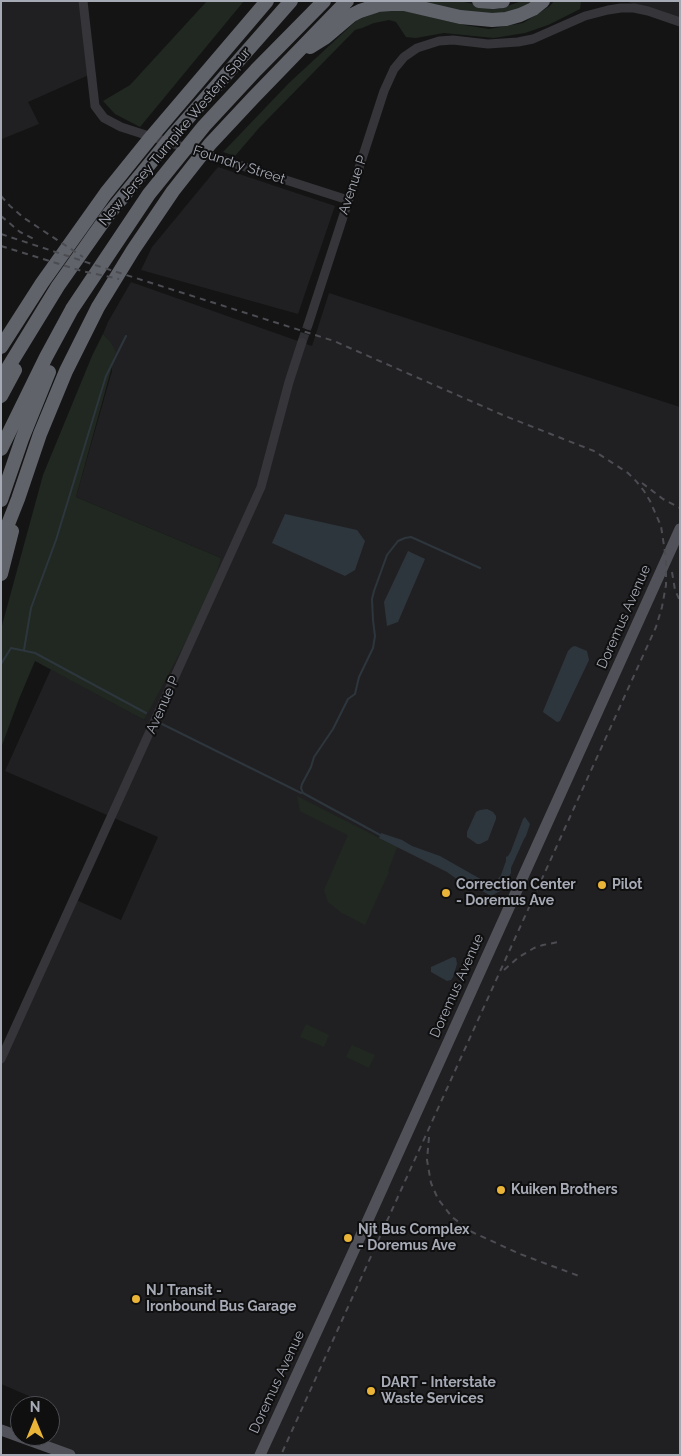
<!DOCTYPE html>
<style>
body{margin:0}
#map{position:relative;width:681px;height:1456px;overflow:hidden;background:#141415;font-family:Raleway,sans-serif}
canvas{display:block}
.frame{position:absolute;inset:0;border:2px solid #a6aab5;pointer-events:none}
.north{position:absolute;left:10px;top:1396px;width:50px;height:50px;box-sizing:border-box;background:#0f0f10;border:1px solid #4b4d52;border-radius:50%;rotate:0deg;font-size:14px;font-weight:700;line-height:20px;text-align:center;color:#a6aab5}
.north::after{content:'';display:block;margin:auto;width:18px;height:22px;background:#e9b438;clip-path:polygon(50% 0,100% 100%,50% 72%,0 100%)}
</style>
<div id="map">
<canvas width="681" height="1456"></canvas>
<div class="frame"></div>
<div class="north">N</div>
</div>
<script>
const g = document.querySelector('canvas').getContext('2d');
g.lineJoin = 'round';
function fillPath(path, color) { g.fillStyle = color; g.fill(path, 'evenodd'); }
const poly = rows => new Path2D(rows.map(r => 'M' + r).join(''));
function trace(path, color, width, dash) { g.strokeStyle = color; g.lineWidth = width; g.lineCap = dash ? 'butt' : 'round'; g.setLineDash(dash || []); g.stroke(path); }
function drawText(font, color, halo, rows, align = 'center') {
  g.font = font + ' Raleway,sans-serif'; g.lineWidth = 4; g.setLineDash([]); g.textBaseline = 'middle'; g.strokeStyle = halo; g.fillStyle = color; for (const [text, x, y, turn = 0] of rows) {
    g.save(); g.translate(x, y); g.rotate((+turn || 0) * Math.PI / 180); g.textAlign = isNaN(turn) ? turn : align; if (halo) g.strokeText(text, 0, 0); g.fillText(text, 0, 0); g.restore();
  }
}
fillPath(poly([
 [1,1,82,1,91,74,28,102,39,124,2,139,1,136],
 [626,1,680,1,680,24],
 [218,167,335,206,298,314,141,270,152,247],
 [131,282,312,346,329,293,680,407,680,1455,75,1455,21,1436,50,1436,50,1406,34,1406,36,1399,1,1384,1,1058,74,899,121,920,158,837,5,771,51,669,144,720,221,558,76,497,112,371,109,340,103,334,108,322]
]), '#202022');
fillPath(poly([
 [207,1,244,1,140,127,115,114,103,101,130,85],
 [419,1,459,1,499,9,522,1,535,1,512,12,485,15,452,10],
 [554,1,581,1,580,9,548,25,525,33,494,38,444,33,416,38,406,37,396,22,389,20,374,23,362,28,355,30,259,128,235,156,223,152,289,83,357,20,377,12,401,10,464,25,489,29,523,23,550,6],
 [103,334,109,340,116,352,76,497,221,558,210,596,144,720,35,661,19,699,1,748,1,629,43,475,92,356],
 [297,796,397,847,388,871,389,872,365,925,342,913,328,902,324,890,348,835,300,811],
 [306,1024,329,1035,324,1047,300,1037],
 [352,1045,375,1055,369,1068,346,1057]
]), '#202821');
fillPath(poly([
 [285,514,357,530,365,541,355,570,345,576,272,543],
 [408,551,425,559,398,622,387,626,384,602],
 [575,646,587,651,589,660,560,721,557,722,543,712,544,709,568,651,572,647],
 [487,809,493,812,496,816,496,819,488,840,480,844,477,844,467,837,467,832,476,812,480,810],
 [525,817,530,824,526,836,524,839,511,868,511,873,500,891,491,896,477,888,475,887,471,890,470,886,468,884,462,883,447,872,379,838,381,833,402,840,412,846,440,856,484,881,492,883,497,880,501,875,506,861,506,857,508,856,511,851,523,819],
 [453,957,456,958,457,964,453,977,451,980,447,981,431,972,431,967]
]), '#2e363d');
trace(poly([
 [24,650,31,608,56,540,106,376,126,336],
 [1,664,11,648,35,653,146,713],
 [160,723,301,793],
 [382,836,303,793,301,788,302,784,311,767,314,757,333,729,348,699,355,694,359,677,373,648,375,636,373,620,372,599,374,591,387,555,398,541,405,538,411,537,480,568]
]), '#2e363d', 2);
trace(poly([
 [302,342,308,325]
]), '#313235', 9, [9, 4.5]);
trace(poly([
 [83,1,95,106,104,118,121,127,348,200],
 [308,325,384,91,394,69,404,57,417,48,439,41,453,40,488,44,518,42,533,39,585,16,608,10,621,8,634,8,648,11,680,22],
 [1,1059,261,487,289,382,302,342]
]), '#35353a', 9);
trace(poly([
 [1,1430,70,1455],
 [260,1455,367,1222,680,529]
]), '#515259', 11);
trace(poly([
 [479,1,493,2,503,1],
 [310,47,326,37,352,15,360,11,378,5,391,4,404,4,460,17,492,20,506,19,520,15,533,9,543,1],
 [1,347,42,283,106,193,152,136,267,1],
 [1,379,58,286,108,215,174,134,291,1],
 [1,396,15,370],
 [1,449,46,357,72,309,149,194,204,126,256,70,324,1],
 [1,500,22,439,49,372],
 [1,542,18,499,40,434,66,371,98,307,133,250,173,191,210,144,253,98,347,1],
 [1,574,12,531]
]), '#61636b', 14);
trace(poly([
 [1,196,10,206,24,218,83,257],
 [1,216,20,232,34,239],
 [1,234,101,267,334,341,505,416,594,451,628,473,636,481,644,491,650,501,661,526,666,559,666,585,662,607,656,627,281,1455],
 [1,246,82,271,119,279],
 [642,483,663,499,680,508],
 [672,572,675,590,680,601],
 [504,970,519,957,534,948,543,945,558,942],
 [429,1137,427,1160,431,1183,438,1199,452,1217,472,1232,520,1254,579,1276]
]), '#4c4d53', 2, [6, 5]);
for (const [x, y, r, color] of [
 [602,885,5,"#e9b438"],
 [446,893,5,"#e9b438"],
 [501,1190,5,"#e9b438"],
 [348,1238,5,"#e9b438"],
 [136,1299,5,"#e9b438"],
 [371,1391,5,"#e9b438"]
]) { const dot = new Path2D(); dot.arc(x, y, r, 0, 2 * Math.PI); g.fillStyle = color; g.fill(dot); trace(dot, '#0f0f10', 2); }
drawText('14px', '#a6aab5', '#0f0f10', [
 ["New Jersey Turnpike Western Spur",175,137,-50],
 ["Foundry Street",239,165,18],
 ["Avenue P",353,185,-71],
 ["Doremus Avenue",624,617,-66],
 ["Avenue P",163,705,-66],
 ["Doremus Avenue",457,986,-66],
 ["Doremus Avenue",277,1382,-65]
]);
drawText('bold 14px', '#a6aab5', '#0f0f10', [
 ["Correction Center",456,885],
 ["- Doremus Ave",456,901],
 ["Pilot",612,885],
 ["Kuiken Brothers",511,1190],
 ["Njt Bus Complex",358,1230],
 ["- Doremus Ave",358,1246],
 ["NJ Transit -",146,1291],
 ["Ironbound Bus Garage",146,1307],
 ["DART - Interstate",381,1383],
 ["Waste Services",381,1399]
], 'left');
</script>
